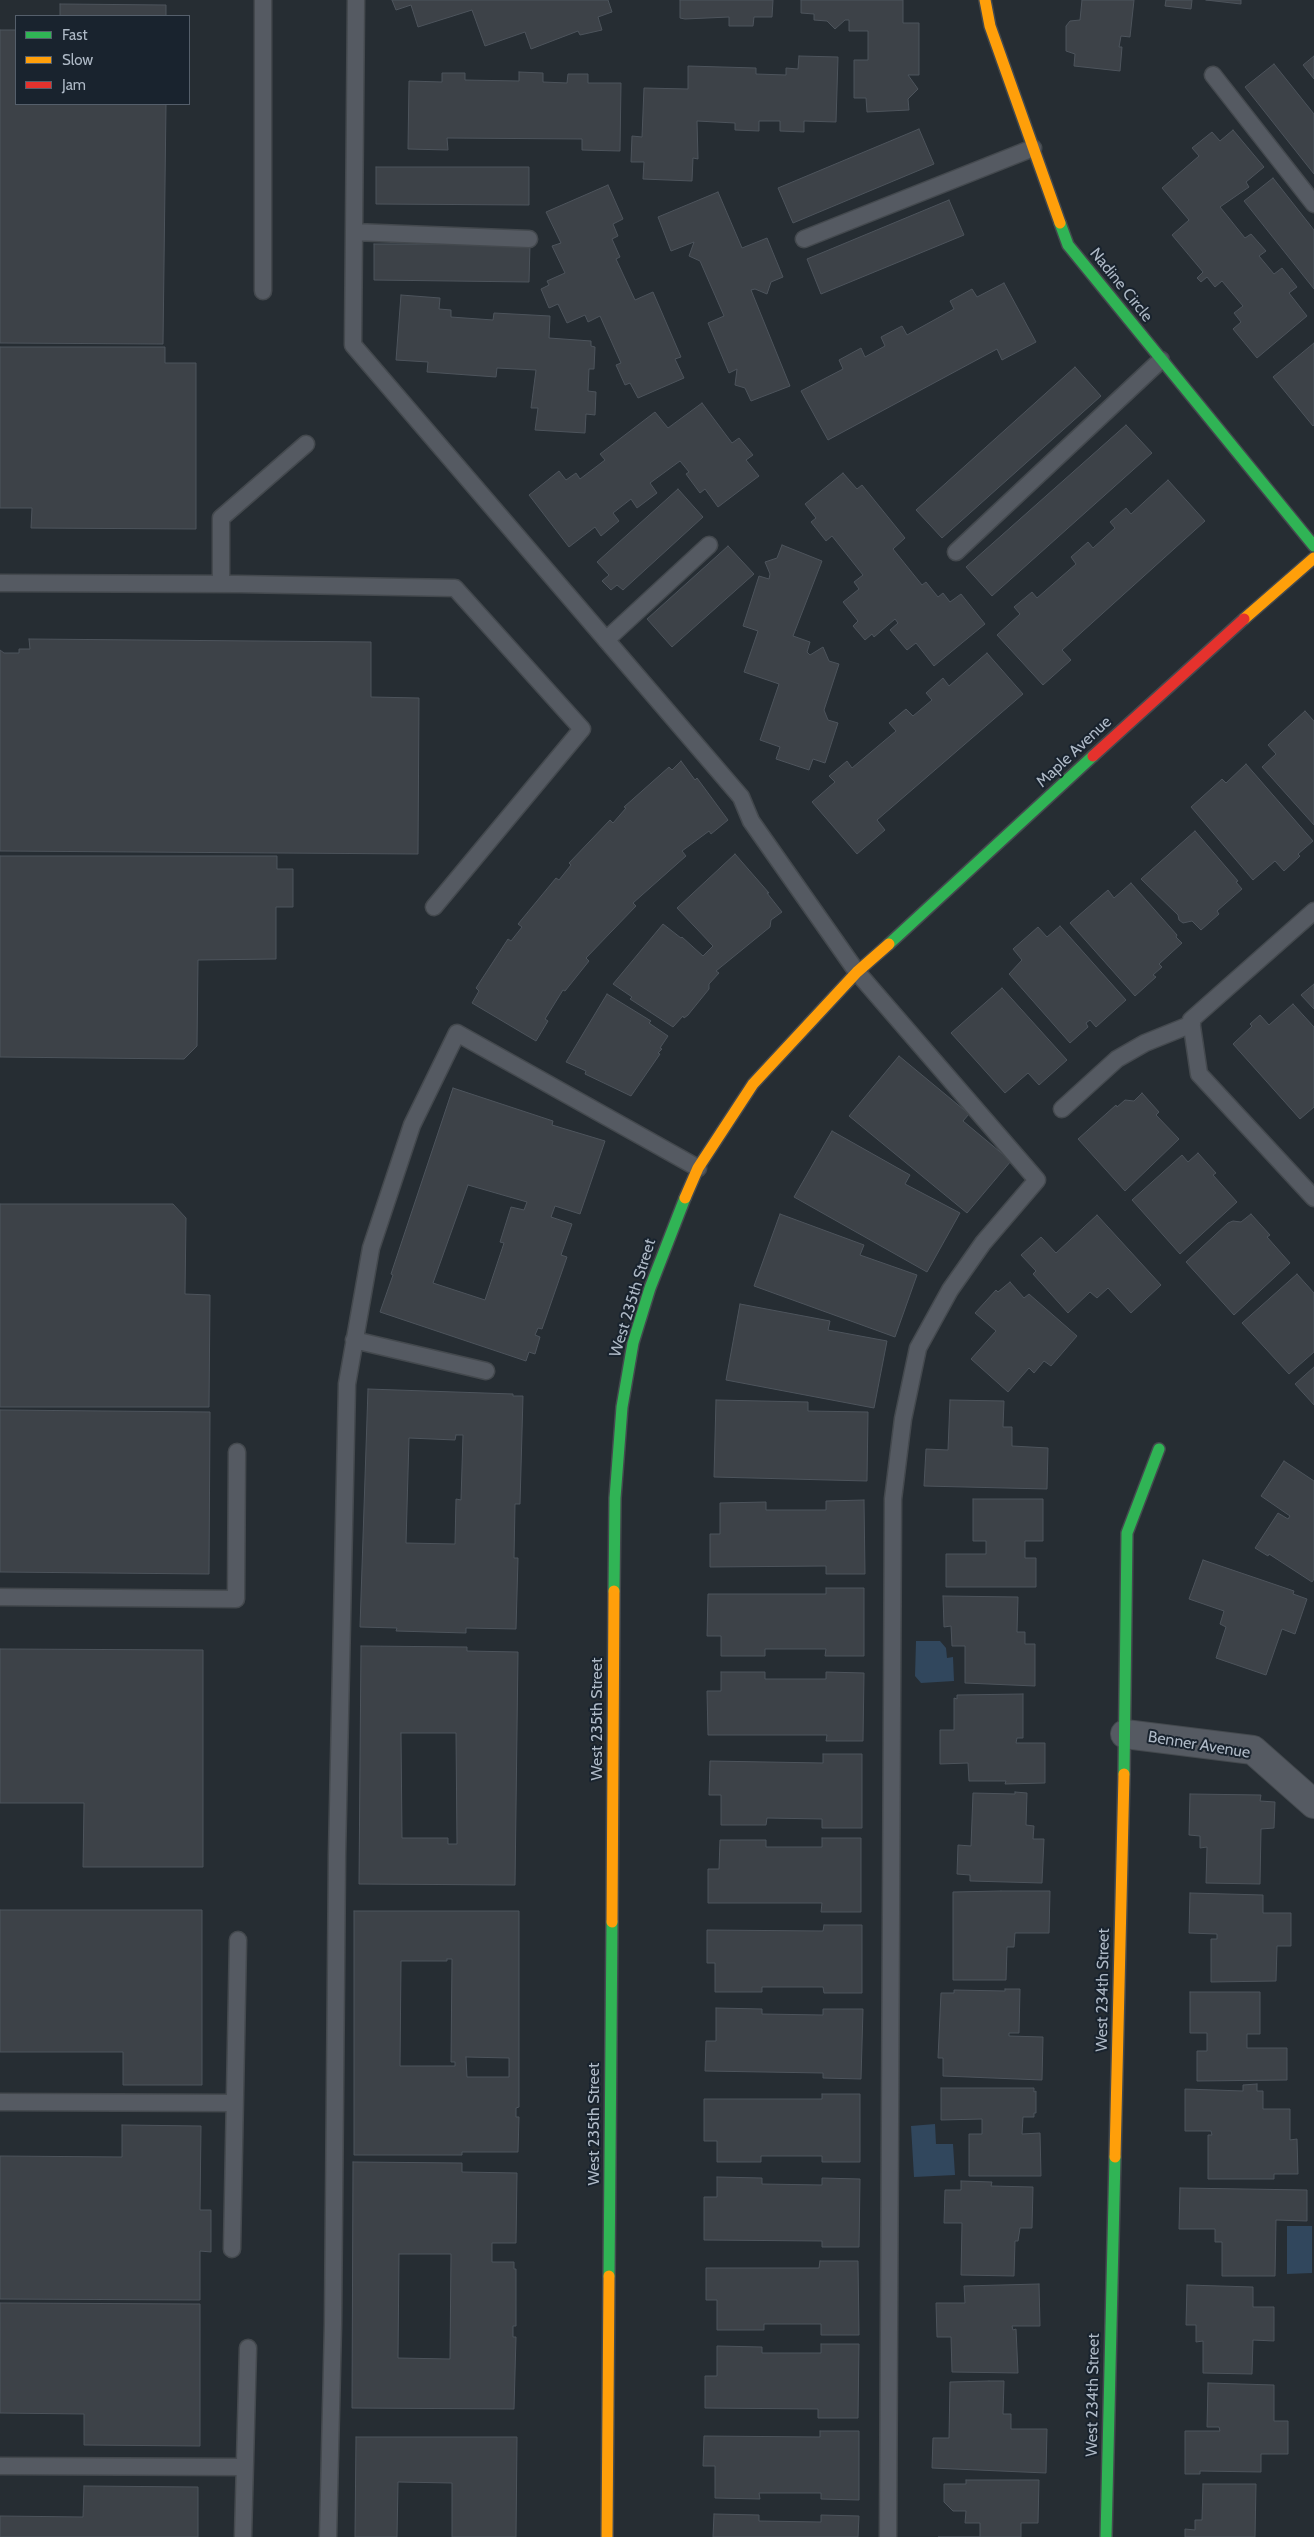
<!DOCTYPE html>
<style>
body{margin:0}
#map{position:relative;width:1314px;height:2537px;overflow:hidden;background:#262d33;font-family:Cabin,sans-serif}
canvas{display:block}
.legend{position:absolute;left:15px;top:15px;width:175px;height:90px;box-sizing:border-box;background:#19232e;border:1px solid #555f6b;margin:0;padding:6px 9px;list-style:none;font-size:15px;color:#aeb9c6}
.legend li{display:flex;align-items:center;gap:10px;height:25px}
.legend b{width:25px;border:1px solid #555f6b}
</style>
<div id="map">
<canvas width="1314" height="2537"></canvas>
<ul class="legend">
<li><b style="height:6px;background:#30b455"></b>Fast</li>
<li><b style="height:6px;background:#ff9f0a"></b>Slow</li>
<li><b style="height:6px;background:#e5322d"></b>Jam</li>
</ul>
</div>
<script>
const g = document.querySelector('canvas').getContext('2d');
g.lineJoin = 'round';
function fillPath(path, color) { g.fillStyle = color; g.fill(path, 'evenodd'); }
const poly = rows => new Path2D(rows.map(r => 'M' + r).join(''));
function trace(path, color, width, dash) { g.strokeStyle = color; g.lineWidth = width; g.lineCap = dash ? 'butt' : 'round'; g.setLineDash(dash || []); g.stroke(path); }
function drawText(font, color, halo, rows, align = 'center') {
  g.font = font + ' Cabin,sans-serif'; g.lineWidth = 4; g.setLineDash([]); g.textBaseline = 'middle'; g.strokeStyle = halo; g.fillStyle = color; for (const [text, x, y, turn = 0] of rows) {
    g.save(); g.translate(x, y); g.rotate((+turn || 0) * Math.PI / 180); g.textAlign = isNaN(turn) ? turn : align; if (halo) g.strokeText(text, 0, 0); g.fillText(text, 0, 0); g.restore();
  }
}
fillPath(poly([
 [916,1641,940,1641,946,1648,947,1658,953,1657,954,1681,921,1683,915,1676],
 [935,2124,936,2144,953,2144,955,2175,914,2177,911,2126],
 [1287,2226,1312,2226,1312,2273,1287,2274]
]), '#31475d');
const building = poly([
 [392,0,608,0,612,12,598,17,602,30,580,35,578,31,531,49,525,32,485,46,472,10,418,27,411,5,396,10,392,0],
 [680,0,773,0,772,17,754,17,753,26,729,26,729,17,685,19,680,18,680,0],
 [801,0,903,0,903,23,919,23,919,75,908,75,918,89,908,99,909,110,867,112,866,98,854,98,854,60,868,60,868,31,849,31,849,20,845,20,835,29,827,21,814,20,814,14,801,13,801,0],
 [1082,0,1134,0,1130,37,1121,36,1119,47,1122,47,1120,71,1074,66,1075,54,1066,51,1066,26,1070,21,1080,20,1082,0],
 [1166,0,1192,0,1191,9,1165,6,1166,0],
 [1206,0,1241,0,1241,4,1206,0],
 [60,4,166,5,166,16,60,16,60,4],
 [0,30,16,30,16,104,166,104,163,344,0,343,0,30],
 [799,56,838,57,836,122,804,121,804,132,780,131,780,121,759,121,759,131,735,130,735,123,697,121,698,159,693,158,692,181,643,179,644,162,631,162,632,136,642,137,644,88,688,89,688,66,756,68,756,74,786,75,786,68,798,69,799,56],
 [1314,56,1314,79,1303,65,1314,56],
 [1274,64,1314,114,1314,174,1245,87,1274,64],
 [519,72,543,73,543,82,567,83,568,74,588,74,588,83,621,83,620,151,582,150,582,139,447,138,448,150,408,149,409,81,442,82,442,73,465,73,465,80,519,81,519,72],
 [919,129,934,164,793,223,778,188,919,129],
 [1233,130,1264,167,1246,182,1249,187,1220,207,1245,238,1251,234,1266,251,1259,256,1274,274,1282,268,1297,287,1289,293,1307,316,1257,358,1233,329,1241,322,1234,313,1243,306,1222,281,1215,287,1207,277,1201,282,1197,278,1203,272,1172,235,1189,220,1162,188,1199,156,1192,148,1212,132,1220,141,1233,130],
 [376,167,529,167,529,205,376,204,376,167],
 [1273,178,1314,230,1314,289,1244,201,1273,178],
 [608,185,623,219,613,224,618,236,612,239,620,257,616,259,635,300,653,292,681,357,675,359,684,378,638,398,630,383,625,385,616,365,621,363,600,316,588,322,585,315,567,323,558,304,549,308,541,289,549,285,547,281,565,273,552,246,561,243,546,212,608,185],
 [718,192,742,248,767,238,783,277,771,282,767,294,755,289,751,290,790,386,751,401,745,388,735,385,737,369,729,373,708,323,724,316,700,261,689,256,694,242,671,251,658,217,718,192],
 [949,200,964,235,821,294,807,259,949,200],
 [374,244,530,244,529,282,374,280,374,244],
 [1004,283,1036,342,1002,360,997,349,828,440,801,391,843,369,839,360,861,348,865,357,885,346,881,337,902,326,907,335,954,309,950,301,972,289,977,297,1004,283],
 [401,295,440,298,439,309,451,310,451,317,493,320,494,313,550,316,549,338,591,341,591,346,595,347,594,369,589,369,588,391,596,392,595,415,586,414,585,433,535,430,538,408,531,408,536,370,497,368,496,377,427,372,428,362,396,360,401,295],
 [1314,343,1314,425,1313,426,1273,377,1314,343],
 [0,347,165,347,165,363,196,363,196,529,31,528,32,508,0,508,0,347],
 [1075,367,1101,396,942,538,916,510,1075,367],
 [702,403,732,443,739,438,753,455,746,460,759,476,718,507,705,489,700,493,686,474,689,472,680,461,650,483,657,493,637,508,631,499,613,513,619,521,601,536,595,527,569,547,529,495,559,471,566,480,576,473,580,479,605,460,600,454,655,412,668,428,702,403],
 [1126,425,1152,453,992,596,966,567,1126,425],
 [843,473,857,489,862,485,905,538,893,549,922,585,926,582,938,597,943,593,950,602,961,594,985,624,934,666,916,643,907,650,890,630,898,623,895,619,874,637,872,634,865,640,853,626,858,621,843,602,859,589,854,582,863,575,832,536,826,541,811,522,816,518,805,504,843,473],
 [1168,480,1205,521,1062,650,1071,660,1043,685,997,635,1020,614,1014,607,1032,592,1037,598,1076,564,1071,557,1088,542,1093,548,1115,528,1110,522,1126,508,1131,514,1168,480],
 [678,489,703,517,623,590,617,585,611,590,602,581,609,575,597,562,678,489],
 [782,545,822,561,793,636,810,642,807,652,810,655,823,647,829,661,839,664,824,710,828,720,838,723,825,763,813,759,809,770,776,759,780,747,760,740,779,684,744,672,758,631,743,626,759,576,769,579,770,574,765,562,777,558,782,545],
 [728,546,754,574,672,647,647,619,728,546],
 [29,639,371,642,371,697,419,698,418,854,0,851,0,650,4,653,19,653,19,649,30,649,29,639],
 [987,653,1023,694,877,820,885,830,857,854,812,802,835,782,829,776,847,761,852,768,896,731,889,723,906,709,913,716,932,700,926,693,943,678,949,686,987,653],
 [1305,711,1314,721,1314,825,1262,767,1276,754,1268,745,1305,711],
 [681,761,695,780,697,778,728,820,711,834,709,831,682,851,686,856,633,903,636,906,586,958,589,961,565,991,563,990,545,1019,548,1021,536,1041,472,1003,479,991,476,988,508,939,511,941,522,927,518,924,556,878,559,880,571,865,569,863,610,820,613,823,626,808,624,807,669,767,672,770,681,761],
 [1246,764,1313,841,1298,854,1300,856,1284,871,1275,861,1253,880,1191,807,1222,779,1226,783,1246,764],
 [1195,831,1238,881,1236,882,1242,889,1217,911,1219,914,1201,930,1192,921,1183,923,1179,920,1178,915,1141,879,1195,831],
 [735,854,769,893,767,893,782,912,771,920,770,927,716,971,719,973,709,984,709,989,688,1015,684,1018,683,1016,673,1027,630,999,632,997,613,984,663,924,681,938,682,937,703,956,713,946,677,908,735,854],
 [0,856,277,856,277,869,293,869,293,907,276,907,276,959,198,960,197,1046,184,1059,0,1057,0,856],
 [1131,883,1177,935,1176,937,1182,943,1159,964,1162,967,1153,975,1156,977,1135,996,1070,923,1108,890,1114,898,1131,883],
 [1060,926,1126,1000,1096,1027,1090,1020,1086,1023,1088,1027,1070,1043,1009,974,1022,960,1013,949,1038,927,1047,937,1060,926],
 [1314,984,1314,1009,1301,995,1314,984],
 [1002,988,1067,1060,1039,1085,1028,1073,1005,1093,951,1033,1002,988],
 [607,994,651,1021,649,1023,668,1036,660,1048,662,1049,658,1053,660,1054,631,1096,585,1074,586,1071,566,1062,607,994],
 [1293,1004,1314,1027,1314,1107,1300,1119,1233,1044,1252,1026,1250,1024,1260,1015,1269,1025,1293,1004],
 [899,1056,969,1114,963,1121,1011,1161,967,1213,849,1116,899,1056],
 [453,1088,553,1121,552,1125,605,1141,580,1214,555,1206,551,1217,572,1224,561,1255,567,1257,542,1329,538,1328,535,1335,540,1337,535,1354,529,1352,526,1361,380,1312,393,1275,391,1274,453,1088],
 [468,1185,527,1202,524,1210,511,1207,500,1242,504,1243,485,1300,433,1283,468,1185],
 [1142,1093,1159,1112,1156,1115,1179,1139,1125,1191,1078,1139,1116,1105,1117,1107,1125,1100,1134,1101,1142,1093],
 [832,1131,910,1175,905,1184,960,1213,927,1272,794,1197,832,1131],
 [1198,1153,1216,1173,1213,1175,1237,1202,1180,1254,1132,1200,1182,1155,1188,1162,1198,1153],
 [0,1204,173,1204,186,1218,185,1294,210,1295,209,1407,0,1407,0,1204],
 [780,1214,864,1245,860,1255,917,1275,895,1337,754,1286,780,1214],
 [1251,1214,1270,1235,1267,1237,1290,1263,1234,1315,1186,1262,1228,1223,1233,1221,1241,1222,1251,1214],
 [1097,1215,1161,1285,1131,1313,1108,1288,1097,1298,1090,1292,1068,1313,1033,1274,1036,1271,1021,1255,1041,1237,1056,1253,1097,1215],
 [1297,1274,1314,1293,1314,1352,1289,1374,1242,1323,1297,1274],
 [1010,1282,1024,1298,1029,1294,1077,1336,1051,1366,1044,1361,1034,1373,1029,1368,1008,1392,971,1359,996,1331,975,1313,996,1290,998,1292,1010,1282],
 [740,1304,830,1321,828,1330,887,1341,874,1408,726,1380,740,1304],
 [1314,1367,1314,1405,1295,1384,1314,1367],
 [368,1389,513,1394,513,1396,523,1396,520,1504,515,1504,514,1558,518,1558,516,1629,466,1628,466,1633,396,1631,397,1628,360,1627,368,1389],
 [456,1435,463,1435,461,1500,456,1499,455,1544,406,1543,409,1438,455,1440,456,1435],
 [716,1400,808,1402,808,1411,868,1412,867,1481,714,1477,716,1400],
 [950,1400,1004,1401,1003,1427,1012,1427,1012,1446,1048,1448,1047,1489,924,1486,926,1449,948,1450,950,1400],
 [0,1410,210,1412,209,1574,0,1572,0,1410],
 [1284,1461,1314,1481,1314,1579,1312,1582,1269,1554,1268,1556,1255,1548,1278,1513,1288,1519,1290,1516,1261,1496,1284,1461],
 [973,1499,1043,1499,1043,1541,1025,1541,1025,1558,1036,1558,1036,1587,946,1587,946,1554,986,1554,986,1541,973,1541,973,1499],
 [864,1500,865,1574,826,1574,826,1566,710,1567,710,1534,720,1534,720,1503,766,1502,766,1510,826,1510,826,1501,864,1500],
 [1203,1560,1294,1591,1293,1594,1307,1599,1295,1634,1282,1629,1266,1675,1216,1658,1226,1627,1220,1624,1224,1611,1189,1599,1203,1560],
 [826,1588,864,1588,864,1656,825,1656,826,1649,765,1649,765,1656,721,1656,721,1636,707,1636,708,1594,826,1594,826,1588],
 [943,1596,1018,1597,1017,1632,1025,1632,1025,1644,1035,1644,1035,1686,965,1683,965,1646,952,1646,951,1626,944,1627,943,1596],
 [361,1646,467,1647,467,1651,518,1652,515,1885,359,1884,361,1646],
 [401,1733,456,1733,457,1844,448,1844,448,1838,402,1838,401,1733],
 [0,1649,203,1650,203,1867,83,1867,84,1803,0,1803,0,1649],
 [721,1672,765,1672,765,1679,826,1679,826,1672,864,1673,863,1741,826,1741,827,1735,708,1735,707,1691,721,1691,721,1672],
 [1023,1694,1023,1738,1017,1738,1016,1743,1045,1743,1045,1783,1005,1784,1006,1781,969,1781,968,1763,940,1764,940,1730,954,1730,954,1698,957,1699,957,1695,1023,1694],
 [823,1754,862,1754,862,1828,822,1828,822,1819,767,1818,766,1825,721,1825,721,1795,709,1795,710,1761,823,1763,823,1754],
 [1015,1792,1027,1793,1026,1825,1034,1826,1033,1839,1044,1839,1042,1883,970,1881,970,1875,957,1874,958,1845,971,1846,973,1793,1015,1794,1015,1792],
 [1190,1794,1261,1795,1260,1801,1275,1802,1274,1828,1261,1829,1260,1884,1206,1883,1207,1847,1200,1848,1200,1836,1189,1835,1190,1794],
 [822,1838,861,1838,861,1912,821,1912,822,1903,708,1903,708,1869,719,1869,720,1840,766,1840,766,1847,822,1847,822,1838],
 [1001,1891,1050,1891,1049,1933,1015,1933,1014,1947,1007,1947,1006,1980,953,1980,953,1892,1001,1891],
 [1190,1893,1263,1895,1263,1913,1291,1913,1291,1946,1277,1946,1276,1981,1211,1982,1211,1939,1217,1939,1217,1934,1189,1933,1190,1893],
 [0,1910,202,1910,202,2085,123,2085,123,2052,0,2052,0,1910],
 [354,1911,519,1911,519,2107,516,2108,516,2117,519,2117,518,2152,462,2152,462,2155,354,2155,354,1911],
 [447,1959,452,1959,451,2062,455,2062,455,2066,400,2066,401,1961,447,1961,447,1959],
 [466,2057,509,2058,509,2077,467,2077,466,2057],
 [824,1925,862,1925,862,1993,824,1993,823,1987,762,1987,762,1992,715,1992,715,1963,707,1963,707,1930,823,1931,824,1925],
 [1005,1989,1020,1989,1019,2033,1009,2033,1009,2036,1043,2037,1042,2080,943,2076,943,2058,938,2058,941,1993,954,1993,954,1990,1005,1991,1005,1989],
 [1190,1992,1260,1992,1260,2034,1247,2034,1247,2048,1287,2048,1287,2080,1197,2081,1197,2051,1207,2051,1207,2033,1190,2033,1190,1992],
 [716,2008,762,2009,762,2014,823,2015,823,2009,863,2009,861,2079,823,2078,823,2073,705,2071,706,2041,716,2041,716,2008],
 [1257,2084,1257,2091,1263,2091,1263,2109,1290,2109,1290,2140,1297,2139,1298,2174,1274,2174,1274,2179,1208,2179,1208,2135,1212,2135,1211,2131,1185,2131,1185,2089,1243,2091,1243,2085,1257,2084],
 [941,2088,1034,2088,1034,2092,1036,2091,1036,2113,1034,2113,1034,2117,1023,2117,1022,2134,1040,2133,1041,2176,969,2176,969,2134,982,2134,982,2119,941,2120,941,2088],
 [822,2094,860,2094,860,2162,822,2162,822,2156,761,2156,761,2162,717,2162,717,2141,704,2141,704,2099,822,2099,822,2094],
 [122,2125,201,2126,200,2210,211,2210,211,2252,200,2251,200,2300,0,2299,0,2156,122,2157,122,2125],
 [353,2162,462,2163,462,2172,517,2173,516,2243,492,2243,492,2262,514,2262,514,2269,516,2269,516,2326,513,2326,513,2337,516,2337,514,2409,352,2408,353,2162],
 [399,2254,451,2254,450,2359,398,2358,399,2254],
 [717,2177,762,2178,762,2184,822,2185,822,2178,860,2179,859,2247,822,2247,822,2241,704,2240,704,2197,717,2197,717,2177],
 [961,2181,992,2182,991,2186,1033,2187,1032,2228,1020,2228,1018,2241,1015,2241,1014,2276,961,2275,962,2223,944,2223,945,2190,961,2190,961,2181],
 [1180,2188,1307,2190,1307,2221,1276,2220,1275,2276,1222,2276,1222,2242,1215,2242,1215,2229,1179,2229,1180,2188],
 [820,2261,858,2261,859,2335,821,2335,821,2324,764,2324,764,2330,717,2330,717,2300,706,2300,706,2268,819,2268,820,2261],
 [1039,2284,1040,2326,1012,2326,1013,2330,1016,2329,1018,2373,952,2372,951,2337,937,2337,936,2303,965,2303,964,2286,1039,2284],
 [1187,2285,1253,2287,1253,2307,1274,2307,1274,2341,1253,2340,1252,2374,1203,2373,1203,2341,1196,2342,1196,2325,1186,2325,1187,2285],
 [0,2303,200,2304,200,2446,84,2445,84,2414,0,2413,0,2303],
 [821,2344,859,2344,858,2418,818,2418,818,2409,705,2408,705,2376,717,2376,717,2346,762,2347,762,2353,821,2353,821,2344],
 [989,2381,1004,2381,1003,2414,1011,2414,1011,2429,1047,2429,1046,2473,932,2468,933,2438,949,2438,950,2382,989,2381],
 [1208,2383,1274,2385,1274,2421,1288,2421,1288,2454,1261,2454,1261,2472,1200,2471,1200,2474,1185,2474,1185,2431,1220,2431,1219,2427,1207,2427,1208,2383],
 [820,2431,859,2431,859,2500,821,2499,821,2493,759,2493,760,2499,715,2498,715,2466,703,2466,704,2436,820,2437,820,2431],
 [356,2437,517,2437,516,2537,452,2537,452,2483,398,2482,397,2537,355,2537,356,2437],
 [966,2480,1039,2480,1038,2523,1021,2523,1021,2537,938,2537,980,2537,980,2523,965,2523,966,2511,953,2511,944,2502,944,2484,966,2484,966,2480],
 [1203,2484,1256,2484,1255,2537,1185,2537,1185,2529,1195,2530,1195,2520,1202,2520,1203,2484],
 [84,2486,198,2487,198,2537,0,2537,0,2516,83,2517,84,2486],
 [714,2514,759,2515,759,2521,821,2522,821,2515,859,2516,858,2537,713,2537,714,2514]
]);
fillPath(building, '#3d4248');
trace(building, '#4d545c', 1);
const lane = poly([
 [263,0,263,291],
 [356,0,353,345,741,797,751,821,857,972,1037,1180,983,1243,950,1290,918,1348,903,1419,893,1499,888,2537],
 [1213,75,1314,204],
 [354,232,529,239],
 [804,239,1033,148],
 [956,552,1161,360],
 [0,583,239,584,455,588,582,729,434,907],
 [221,584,221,518,306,444],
 [606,640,709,545],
 [1314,911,1191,1020,1199,1074,1314,1198],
 [1062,1109,1117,1059,1145,1043,1192,1024],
 [354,1340,486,1371],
 [0,1597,236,1599,237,1452],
 [0,2102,234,2103],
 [232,2249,238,1940],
 [0,2466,244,2467],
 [243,2537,248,2348],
 [328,2537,333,2324,337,1855,347,1384,371,1248,412,1125,457,1033,698,1168]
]);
const street = poly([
 [1125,1734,1253,1750,1314,1804]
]);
const fast = poly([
 [1060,223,1068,245,1314,546],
 [889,944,1093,756],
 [614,1591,615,1498,622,1407,633,1343,650,1288,685,1198],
 [1124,1774,1127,1533,1159,1449],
 [609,2276,612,1922],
 [1106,2537,1115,2157]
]);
const slow = poly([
 [985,0,990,26,1060,223],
 [1244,619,1314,558],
 [685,1198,698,1168,753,1084,857,972,889,944],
 [612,1922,614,1591],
 [1115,2157,1124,1774],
 [607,2537,609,2276]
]);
const jam = poly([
 [1093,756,1244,619]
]);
trace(lane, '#44494e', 19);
trace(street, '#44494e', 30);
trace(fast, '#44494e', 14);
trace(slow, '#44494e', 14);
trace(jam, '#44494e', 14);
trace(lane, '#555a62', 16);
trace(street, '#555a62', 28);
trace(fast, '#30b455', 11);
trace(slow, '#ff9f0a', 11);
trace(jam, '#e5322d', 11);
drawText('16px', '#aeb9c6', '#19232e', [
 ["Nadine Circle",1121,285,51],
 ["Maple Avenue",1074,752,-43],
 ["West 235th Street",633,1298,-73],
 ["West 235th Street",597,1719,-90],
 ["Benner Avenue",1199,1745,9],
 ["West 234th Street",1103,1990,-89],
 ["West 235th Street",594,2124,-90],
 ["West 234th Street",1093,2395,-89]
]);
</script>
